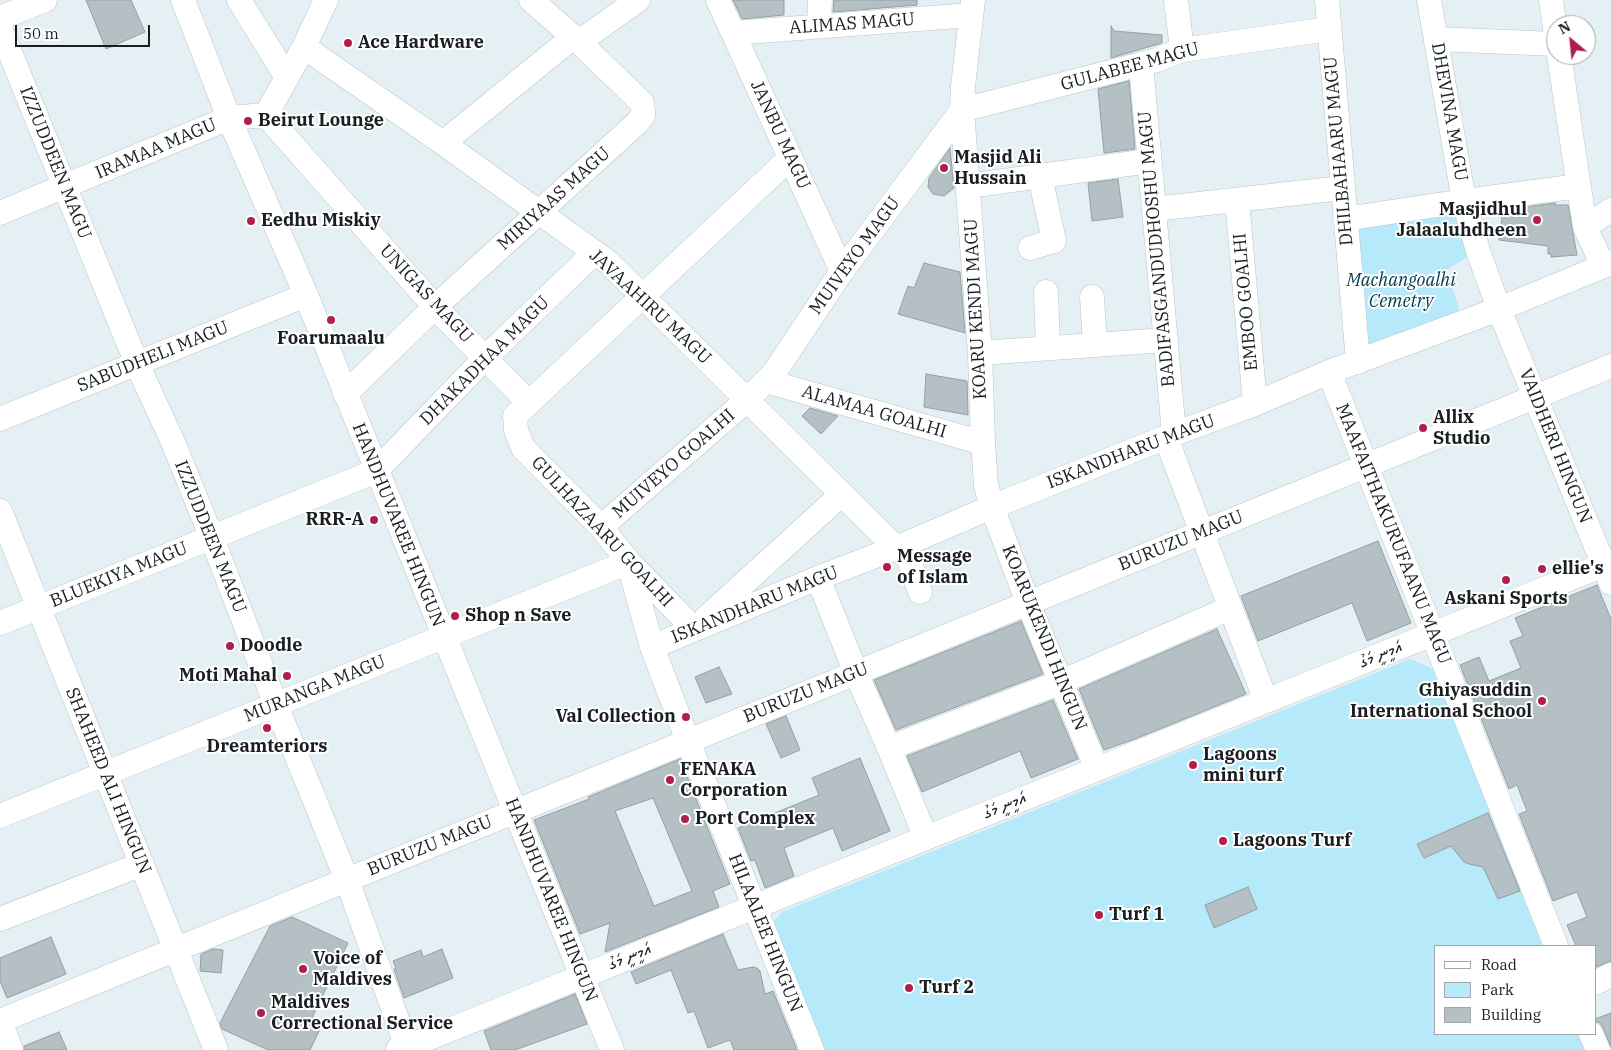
<!DOCTYPE html>
<meta charset="utf-8">
<style>
body{margin:0}
#map{position:relative;width:1611px;height:1050px;overflow:hidden;background:#e4f0f4;font-family:"IBM Plex Serif",serif}
canvas{display:block}
.legend{position:absolute;left:1434px;top:945px;width:162px;height:90px;box-sizing:border-box;background:#fff;border:1px solid #a3a5a6;margin:0;padding:6px 9px;list-style:none;font-size:15px;color:#1a1e20}
.legend li{display:flex;align-items:center;gap:10px;height:25px}
.legend b{width:25px;border:1px solid #a3a5a6}
.north{position:absolute;left:1546px;top:15px;width:50px;height:50px;box-sizing:border-box;background:#fff;border:1px solid #a3a5a6;border-radius:50%;rotate:332deg;font-size:14px;font-weight:700;line-height:20px;text-align:center;color:#1a1e20}
.north::after{content:'';display:block;margin:auto;width:18px;height:22px;background:#b01e49;clip-path:polygon(50% 0,100% 100%,50% 72%,0 100%)}
.scale{position:absolute;left:15px;top:25px;width:135px;height:22px;box-sizing:border-box;border:2px solid #1a1e20;border-top:0;padding-left:6px;font-size:15px;line-height:18px;white-space:nowrap;color:#1a1e20;-webkit-text-stroke:4px #fff;paint-order:stroke}
</style>
<div id="map">
<canvas width="1611" height="1050"></canvas>
<ul class="legend">
<li><b style="height:6px;background:#fff"></b>Road</li>
<li><b style="height:14px;background:#b6e9fa"></b>Park</li>
<li><b style="height:14px;background:#b4c0c4"></b>Building</li>
</ul>
<div class="north">N</div>
<div class="scale">50 m</div>
</div>
<script>
const g = document.querySelector('canvas').getContext('2d');
g.lineJoin = 'round';
function fillPath(path, color) { g.fillStyle = color; g.fill(path, 'evenodd'); }
const poly = rows => new Path2D(rows.map(r => 'M' + r).join(''));
function trace(path, color, width, dash) { g.strokeStyle = color; g.lineWidth = width; g.lineCap = dash ? 'butt' : 'round'; g.setLineDash(dash || []); g.stroke(path); }
function drawText(font, color, halo, rows, align = 'center') {
  g.font = font + ' "IBM Plex Serif","Noto Sans Thaana",serif'; g.lineWidth = 4; g.setLineDash([]); g.textBaseline = 'middle'; g.strokeStyle = halo; g.fillStyle = color; for (const [text, x, y, turn = 0] of rows) {
    g.save(); g.translate(x, y); g.rotate((+turn || 0) * Math.PI / 180); g.textAlign = isNaN(turn) ? turn : align; if (halo) g.strokeText(text, 0, 0); g.fillText(text, 0, 0); g.restore();
  }
}
fillPath(poly([
 [1464,201,1478,251,1446,270,1464,323,1358,362,1345,220],
 [1410,659,1433,669,1543,946,1435,946,1435,1034,1578,1034,1584,1050,823,1050,772,923,782,912]
]), '#b6e9fa');
const building = poly([
 [86,0,131,0,145,32,106,49,86,0],
 [733,0,784,0,784,15,742,19,733,0],
 [834,0,917,0,917,5,833,12,834,0],
 [1111,26,1114,31,1162,35,1162,43,1111,58,1111,26],
 [1129,81,1135,149,1104,153,1098,89,1129,81],
 [950,148,954,188,944,196,933,194,928,187,929,178,950,148],
 [1118,179,1123,217,1092,221,1088,183,1118,179],
 [1555,203,1555,205,1568,205,1577,255,1551,257,1551,254,1548,254,1548,246,1499,240,1503,210,1555,203],
 [924,263,960,272,965,333,898,314,908,286,914,288,924,263],
 [926,374,967,381,968,415,924,407,926,374],
 [810,408,838,416,821,434,802,416,810,408],
 [1378,541,1411,623,1367,641,1352,603,1258,641,1241,596,1378,541],
 [1597,585,1611,619,1611,961,1596,967,1595,946,1576,946,1567,925,1587,917,1577,892,1553,901,1519,814,1527,811,1517,785,1509,789,1460,665,1479,657,1489,681,1521,668,1510,641,1523,636,1515,618,1597,585],
 [1021,621,1043,674,896,730,874,680,1021,621],
 [1217,629,1246,694,1135,739,1104,750,1079,689,1217,629],
 [719,667,732,694,706,703,695,677,719,667],
 [1053,700,1078,759,1031,778,1020,751,922,792,907,756,1053,700],
 [786,716,800,750,781,758,766,724,786,716],
 [860,758,890,831,842,851,833,828,784,848,794,876,765,888,755,860,751,861,738,828,819,795,812,778,860,758],
 [680,759,730,884,713,891,719,907,605,952,610,923,580,934,534,820,589,799,588,797,680,759],
 [653,798,692,891,654,906,615,811,653,798],
 [1488,813,1520,891,1498,899,1483,867,1469,864,1464,862,1451,846,1424,858,1417,844,1488,813],
 [1248,887,1257,909,1214,928,1205,905,1248,887],
 [292,917,348,943,311,1020,322,1025,310,1050,268,1050,222,1029,220,1023,270,926,292,917],
 [723,934,738,970,753,967,757,968,760,971,765,994,773,991,797,1050,734,1050,730,1040,708,1048,694,1011,688,1013,671,970,636,984,631,972,723,934],
 [51,937,66,974,7,998,0,981,0,958,51,937],
 [213,949,223,950,221,973,200,971,201,954,213,949],
 [442,949,453,978,404,998,394,969,396,968,393,961,421,950,423,957,442,949],
 [575,994,587,1024,515,1050,491,1050,484,1031,575,994],
 [1611,1013,1611,1047,1603,1028,1600,1023,1595,1021,1595,1019,1611,1013],
 [59,1032,67,1050,24,1050,24,1046,59,1032]
]);
fillPath(building, '#b4c0c4');
trace(building, '#939fa3', 1);
const minor = poly([
 [183,0,229,118,306,295,612,1050],
 [239,0,286,76],
 [718,0,842,271],
 [973,0,963,86,962,110,980,353,983,443,986,485,992,507,1028,603,1097,769],
 [1176,0,1182,50],
 [1327,0,1358,362],
 [1429,0,1464,201,1478,251,1499,309,1611,583],
 [1551,0,1556,35],
 [0,18,45,0],
 [819,26,820,0],
 [0,28,137,364,172,440,212,538,276,705,347,880,407,1047,1611,562],
 [733,33,971,15],
 [1436,39,1556,44],
 [579,42,638,0],
 [304,47,443,143,608,262,896,548],
 [1559,55,1585,227,1603,266],
 [1141,64,1174,434],
 [962,110,1157,60,1182,50,1329,29],
 [266,115,435,307,529,403],
 [443,143,573,37],
 [968,186,1149,161],
 [1237,200,1255,404],
 [1154,209,1342,188],
 [0,213,229,118,266,115,304,47,326,0],
 [1345,219,1464,201,1579,186],
 [1585,227,1611,210],
 [1030,248,1054,241,1040,176],
 [1046,292,1048,348],
 [1092,297,1095,345],
 [980,353,1166,340],
 [1329,372,1556,946],
 [766,381,983,443],
 [345,394,435,307,638,122,643,115,643,111,642,103,636,97,579,42,531,0],
 [0,419,306,295],
 [1166,438,1266,701],
 [0,511,216,1050],
 [601,527,747,400,774,373,842,271,962,110],
 [904,545,920,592],
 [629,564,652,647,688,741,812,1050],
 [818,578,856,673,889,748,926,838],
 [706,618,842,494],
 [0,623,376,471,485,358,594,253],
 [694,629,629,562,601,527,523,448,516,430,515,416,790,158],
 [652,647,818,578,896,548,992,507,1174,434,1255,404,1329,372,1499,309,1611,263],
 [889,748,1061,682,1230,608],
 [0,816,629,562],
 [0,919,142,864],
 [1595,983,1611,975],
 [0,1021,1611,366],
 [1591,1034,1598,1050]
]);
const major = poly([
 [0,1027,9,1050],
 [400,1050,407,1047,408,1050]
]);
trace(minor, '#b9c5c9', 25);
trace(major, '#b9c5c9', 29);
trace(minor, '#fff', 24);
trace(major, '#fff', 28);
for (const [x, y, r, color] of [
 [348,43,5,"#b01e49"],
 [248,121,5,"#b01e49"],
 [944,168,5,"#b01e49"],
 [1537,220,5,"#b01e49"],
 [251,221,5,"#b01e49"],
 [331,320,5,"#b01e49"],
 [1423,428,5,"#b01e49"],
 [374,520,5,"#b01e49"],
 [887,567,5,"#b01e49"],
 [1542,569,5,"#b01e49"],
 [1506,580,5,"#b01e49"],
 [455,616,5,"#b01e49"],
 [230,646,5,"#b01e49"],
 [287,676,5,"#b01e49"],
 [1542,701,5,"#b01e49"],
 [686,717,5,"#b01e49"],
 [267,728,5,"#b01e49"],
 [1193,765,5,"#b01e49"],
 [670,780,5,"#b01e49"],
 [685,819,5,"#b01e49"],
 [1223,841,5,"#b01e49"],
 [1099,915,5,"#b01e49"],
 [303,969,5,"#b01e49"],
 [909,988,5,"#b01e49"],
 [261,1013,5,"#b01e49"]
]) { const dot = new Path2D(); dot.arc(x, y, r, 0, 2 * Math.PI); g.fillStyle = color; g.fill(dot); trace(dot, '#fff', 2); }
drawText('18px', '#1a1e20', '#fff', [
 ["ALIMAS MAGU",852,24,-4],
 ["GULABEE MAGU",1130,67,-15],
 ["DHEVINA MAGU",1449,112,80],
 ["JANBU MAGU",780,135,65],
 ["IRAMAA MAGU",156,149,-23],
 ["DHILBAHAARU MAGU",1339,151,-95],
 ["IZZUDDEEN MAGU",55,163,68],
 ["MIRIYAAS MAGU",554,199,-42],
 ["BADIFASGANDUDHOSHU MAGU",1157,249,-95],
 ["MUIVEYO MAGU",855,256,-54],
 ["UNIGAS MAGU",426,294,47],
 ["EMBOO GOALHI",1246,302,-95],
 ["JAVAAHIRU MAGU",650,307,43],
 ["KOARU KENDI MAGU",976,309,-93],
 ["SABUDHELI MAGU",153,357,-22],
 ["DHAKADHAA MAGU",485,361,-45],
 ["ALAMAA GOALHI",874,412,16],
 ["VAIDHERI HINGUN",1555,446,68],
 ["ISKANDHARU MAGU",1131,452,-21],
 ["MUIVEYO GOALHI",674,464,-41],
 ["HANDHUVAREE HINGUN",398,525,68],
 ["GULHAZAARU GOALHI",602,532,47],
 ["MAAFAITHAKURUFAANU MAGU",1393,534,68],
 ["IZZUDDEEN MAGU",210,537,68],
 ["BURUZU MAGU",1181,541,-22],
 ["BLUEKIYA MAGU",119,575,-22],
 ["ISKANDHARU MAGU",755,605,-22],
 ["KOARUKENDI HINGUN",1044,638,68],
 ["އަމީނީ މަގު",1381,655,-22],
 ["MURANGA MAGU",315,689,-22],
 ["BURUZU MAGU",806,693,-22],
 ["SHAHEED ALI HINGUN",108,781,68],
 ["އަމީނީ މަގު",1005,806,-22],
 ["BURUZU MAGU",430,846,-22],
 ["HANDHUVAREE HINGUN",551,900,68],
 ["HILAALEE HINGUN",765,933,68],
 ["އަމީނީ މަގު",630,957,-22]
]);
drawText('bold 18px', '#1a1e20', '#fff', [
 ["Ace Hardware",358,43],
 ["Beirut Lounge",258,121],
 ["Masjid Ali",954,158],
 ["Hussain",954,179],
 ["Masjidhul",1527,210,"right"],
 ["Jalaaluhdheen",1527,231,"right"],
 ["Eedhu Miskiy",261,221],
 ["Foarumaalu",331,339,"center"],
 ["Allix",1433,418],
 ["Studio",1433,439],
 ["RRR-A",364,520,"right"],
 ["Message",897,557],
 ["of Islam",897,578],
 ["ellie's",1552,569],
 ["Askani Sports",1506,599,"center"],
 ["Shop n Save",465,616],
 ["Doodle",240,646],
 ["Moti Mahal",277,676,"right"],
 ["Ghiyasuddin",1532,691,"right"],
 ["International School",1532,712,"right"],
 ["Val Collection",676,717,"right"],
 ["Dreamteriors",267,747,"center"],
 ["Lagoons",1203,755],
 ["mini turf",1203,776],
 ["FENAKA",680,770],
 ["Corporation",680,791],
 ["Port Complex",695,819],
 ["Lagoons Turf",1233,841],
 ["Turf 1",1109,915],
 ["Voice of",313,959],
 ["Maldives",313,980],
 ["Turf 2",919,988],
 ["Maldives",271,1003],
 ["Correctional Service",271,1024]
], 'left');
drawText('italic 18px', '#003e4e', '#fff', [
 ["Machangoalhi",1401,281],
 ["Cemetry",1401,302]
]);
</script>
